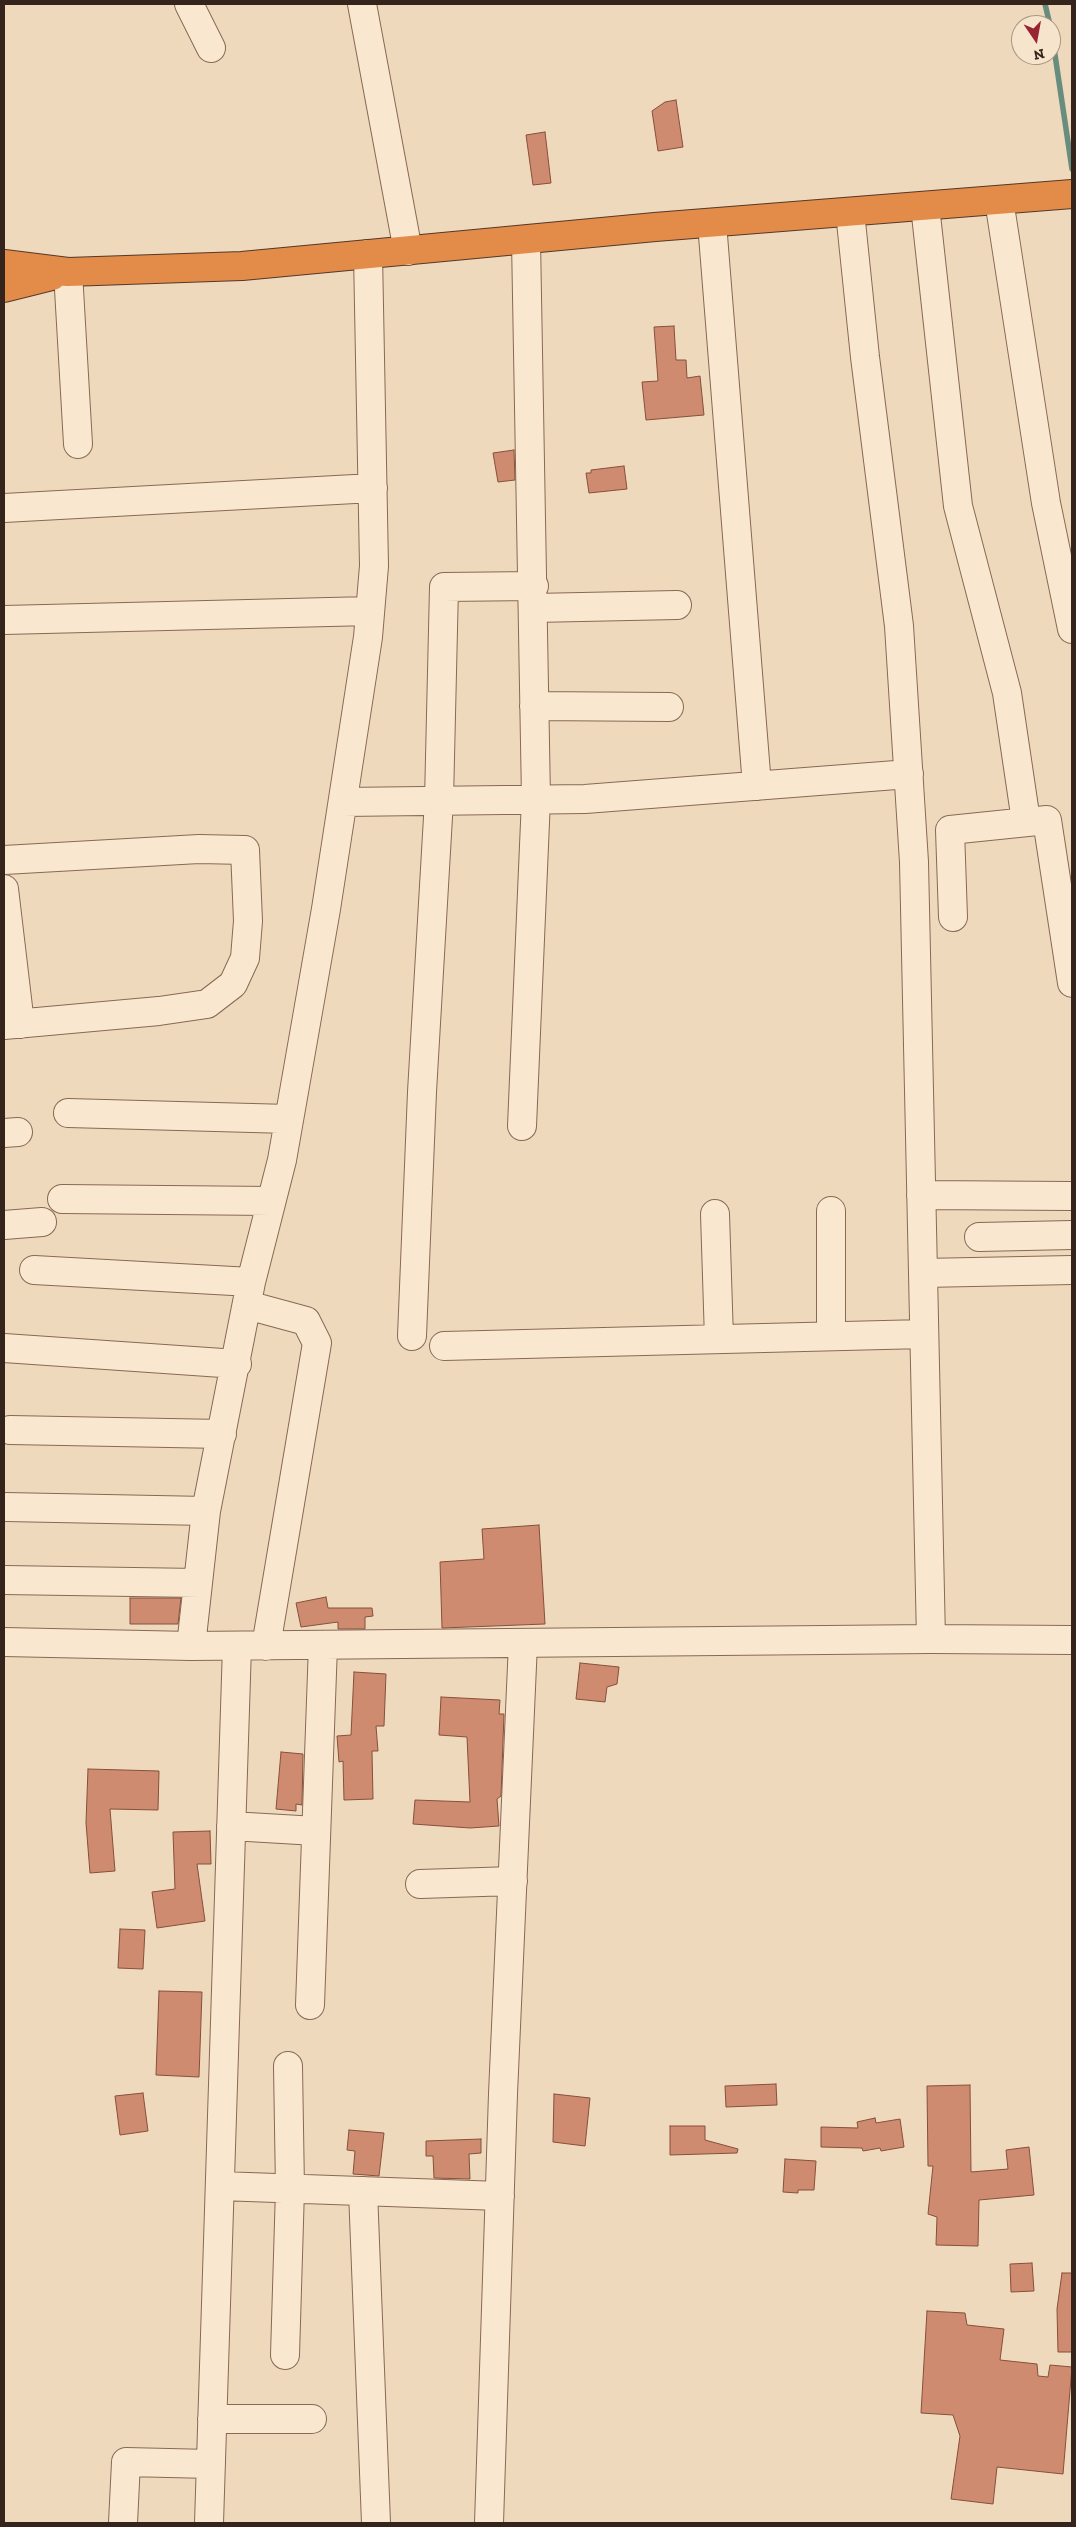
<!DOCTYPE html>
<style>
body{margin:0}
#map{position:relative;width:1076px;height:2527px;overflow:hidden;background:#efd9bc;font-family:"Zilla Slab",serif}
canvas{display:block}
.frame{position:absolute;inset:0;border:5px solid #35241b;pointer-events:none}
.north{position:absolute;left:1011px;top:15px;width:50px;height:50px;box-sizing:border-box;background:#f6e4cc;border:1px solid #a99785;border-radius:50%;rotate:168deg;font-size:14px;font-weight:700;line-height:20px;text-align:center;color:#35241b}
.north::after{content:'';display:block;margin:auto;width:18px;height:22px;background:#972333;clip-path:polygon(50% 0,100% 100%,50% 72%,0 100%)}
</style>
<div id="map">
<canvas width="1076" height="2527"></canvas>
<div class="frame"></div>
<div class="north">N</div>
</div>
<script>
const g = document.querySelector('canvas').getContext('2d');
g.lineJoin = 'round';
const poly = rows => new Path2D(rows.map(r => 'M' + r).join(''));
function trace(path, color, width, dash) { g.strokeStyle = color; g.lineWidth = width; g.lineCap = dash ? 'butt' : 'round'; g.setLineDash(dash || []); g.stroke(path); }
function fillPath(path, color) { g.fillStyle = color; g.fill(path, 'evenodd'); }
trace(poly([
 [1045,4,1050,25],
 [1051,28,1072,169]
]), '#688d7f', 5.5);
const building = poly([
 [676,100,683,147,658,151,652,111,665,102,676,100],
 [545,132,551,183,533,185,526,135,545,132],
 [674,326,676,360,686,360,687,378,700,376,704,415,646,420,642,382,658,381,654,327,674,326],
 [514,450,515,480,498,482,493,453,514,450],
 [624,466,627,489,589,493,586,473,591,473,591,470,624,466],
 [539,1525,545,1624,442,1628,440,1562,484,1559,482,1529,539,1525],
 [326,1597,328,1608,372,1608,373,1616,365,1617,365,1629,338,1629,338,1622,301,1627,296,1603,326,1597],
 [130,1598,181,1598,178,1624,130,1624,130,1598],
 [580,1663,619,1667,617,1684,607,1687,605,1702,576,1699,580,1663],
 [354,1672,386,1674,384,1726,376,1726,378,1751,372,1751,373,1799,344,1800,343,1761,339,1762,337,1736,351,1735,354,1672],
 [441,1697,500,1700,499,1714,504,1714,501,1796,497,1799,499,1826,470,1828,413,1824,415,1800,470,1802,467,1737,439,1735,441,1697],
 [281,1752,303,1754,302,1805,296,1804,296,1811,276,1809,281,1752],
 [88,1769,159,1771,158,1810,110,1809,115,1871,90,1873,86,1823,88,1769],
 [210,1831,211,1864,197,1864,205,1921,157,1928,152,1892,175,1889,173,1832,210,1831],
 [120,1929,145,1930,143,1969,118,1968,120,1929],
 [159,1991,202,1992,199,2077,156,2075,159,1991],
 [776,2084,777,2105,726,2107,725,2086,776,2084],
 [970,2085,971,2172,1008,2169,1006,2150,1029,2147,1034,2195,979,2200,978,2246,936,2245,937,2217,928,2214,933,2166,928,2166,927,2086,970,2085],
 [143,2093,148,2131,120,2135,115,2096,143,2093],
 [554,2094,590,2098,585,2146,553,2142,554,2094],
 [875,2118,876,2123,900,2119,904,2147,881,2151,880,2148,863,2151,862,2148,821,2147,821,2127,858,2128,857,2122,875,2118],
 [670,2126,705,2126,705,2140,738,2149,737,2153,670,2155,670,2126],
 [349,2130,384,2133,379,2176,353,2174,355,2151,347,2150,349,2130],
 [481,2139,481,2153,469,2154,470,2179,434,2178,433,2156,426,2156,426,2141,481,2139],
 [785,2159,816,2161,814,2190,798,2190,798,2193,783,2192,785,2159],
 [1032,2263,1034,2291,1011,2292,1010,2264,1032,2263],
 [1062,2273,1072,2273,1072,2352,1058,2352,1057,2309,1062,2273],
 [927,2311,965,2313,967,2325,1004,2329,1000,2360,1037,2364,1038,2376,1048,2377,1050,2365,1072,2367,1063,2474,997,2467,993,2504,951,2499,960,2436,953,2415,921,2413,927,2311]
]);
fillPath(building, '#ce8b70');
trace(building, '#864f3a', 1);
const minor = poly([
 [189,4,211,48],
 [362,4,408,251],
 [999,200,1046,503,1072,629],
 [925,206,958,506,1007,693,1026,821],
 [850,212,865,357,899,626,914,862,931,1639],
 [712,223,757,786],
 [68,272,78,444],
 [4,508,373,488],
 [534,608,677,605],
 [4,620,370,611],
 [534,706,669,707],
 [343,802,585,799,909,774],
 [4,860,199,849,245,850,248,921,245,958,233,984,207,1004,159,1011,4,1025],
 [4,889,20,1024],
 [953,917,950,830,1047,820,1072,983],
 [68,1113,289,1119],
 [522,1126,536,799,526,240],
 [4,1133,18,1132],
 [921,1195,1072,1196],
 [62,1199,271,1201],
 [831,1211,831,1336],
 [715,1214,719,1339],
 [4,1225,42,1222],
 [979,1237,1072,1235],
 [34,1270,251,1282],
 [923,1273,1072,1270],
 [247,1305,306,1321,317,1343,266,1646],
 [412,1336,422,1092,439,800,444,587,534,586],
 [444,1346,924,1334],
 [4,1348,237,1364],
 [10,1430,222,1434],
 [6,1507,206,1511],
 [4,1580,198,1583],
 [4,1642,191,1646,931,1639,1072,1640],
 [191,1646,206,1511,251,1282,282,1160,326,909,368,637,374,566,368,254],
 [231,1826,316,1831],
 [420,1884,513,1881],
 [310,2005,323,1645],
 [220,2186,500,2196],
 [363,2191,376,2523],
 [285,2355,290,2189,288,2066],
 [212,2419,312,2419],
 [123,2523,126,2462,211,2464],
 [209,2523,237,1646],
 [489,2523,503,2094,523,1643]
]);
const highway = poly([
 [4,264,68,272,242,266,655,227,1072,194],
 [4,288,52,276]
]);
trace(minor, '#876955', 30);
trace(highway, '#54382a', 30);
trace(minor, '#fae7cf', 28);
trace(highway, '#e38b48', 28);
</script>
